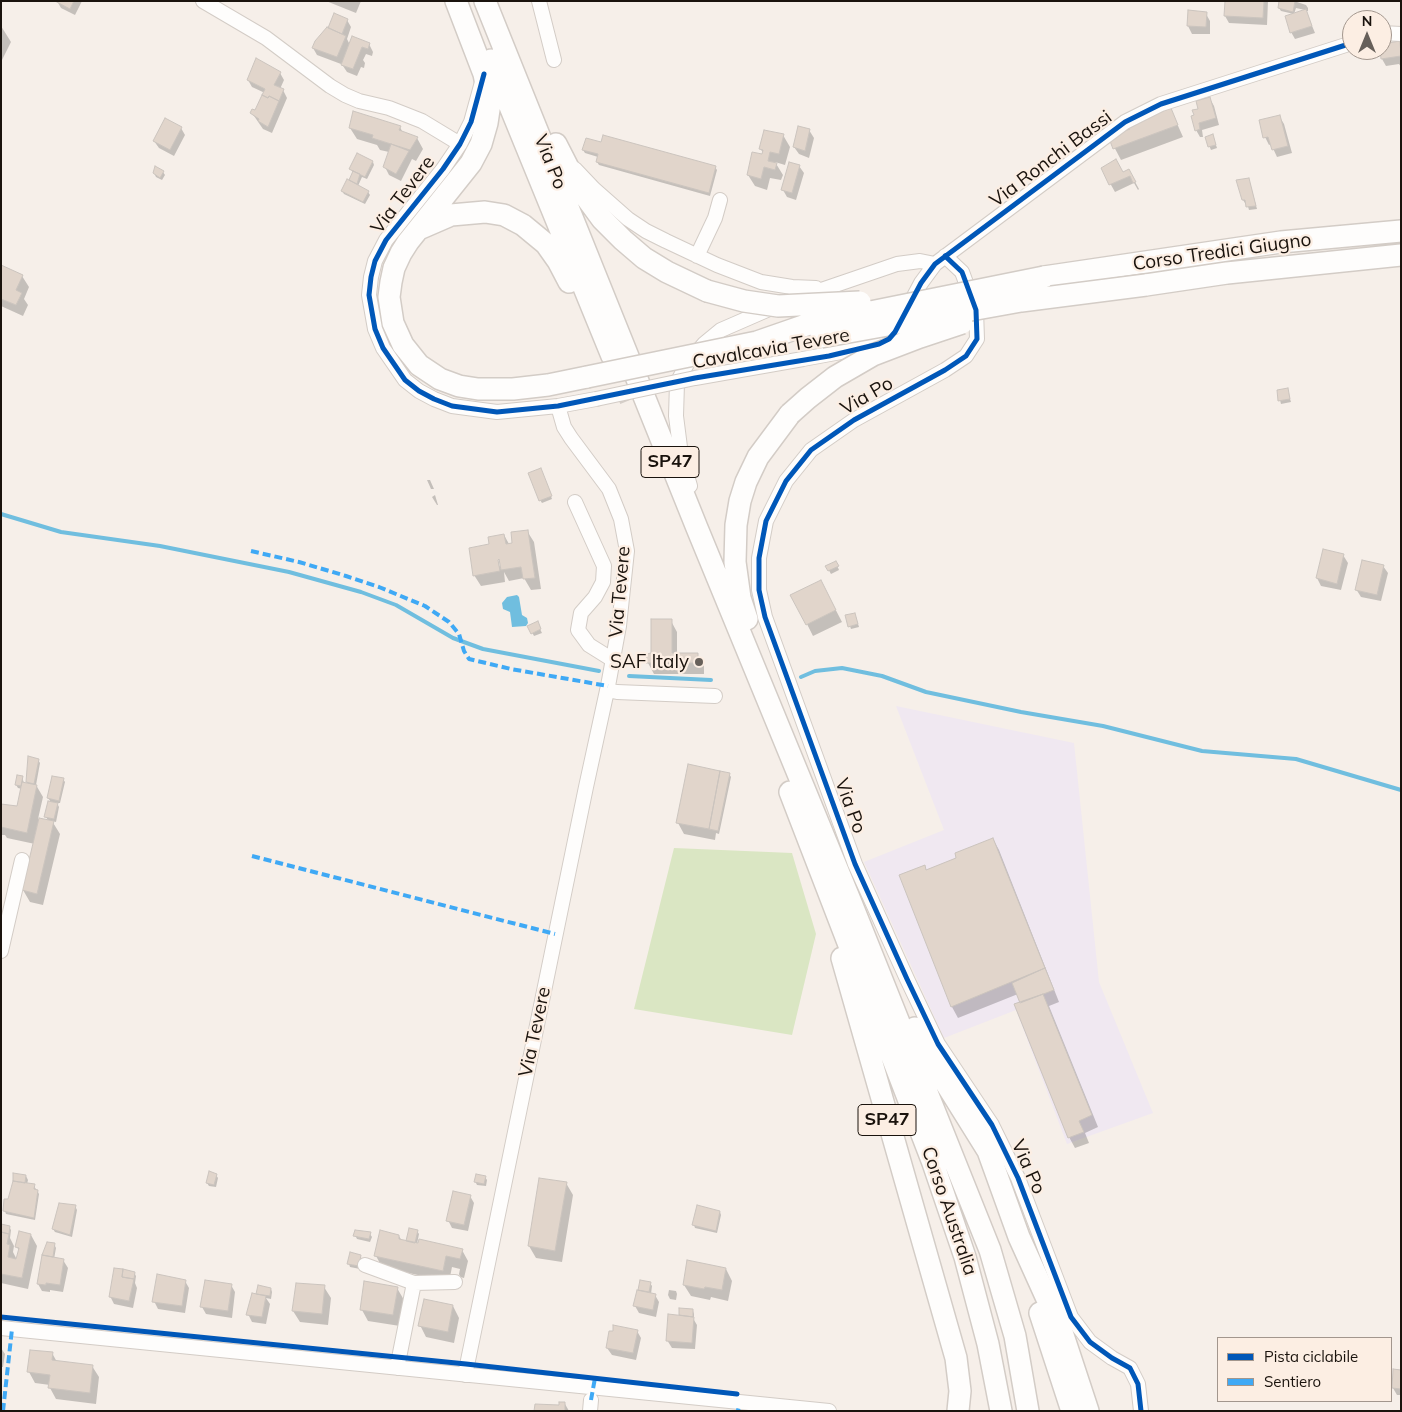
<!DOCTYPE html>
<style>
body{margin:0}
#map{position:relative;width:1402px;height:1412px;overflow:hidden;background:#f6efe9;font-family:Mulish,sans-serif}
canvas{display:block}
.frame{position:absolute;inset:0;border:2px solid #1a130d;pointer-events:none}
.legend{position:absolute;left:1217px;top:1337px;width:175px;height:65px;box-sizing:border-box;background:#fceee3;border:1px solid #a2968d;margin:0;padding:6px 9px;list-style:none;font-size:15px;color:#1a130d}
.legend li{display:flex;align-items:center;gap:10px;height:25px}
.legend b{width:25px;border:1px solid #a2968d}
.north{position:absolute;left:1342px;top:10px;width:50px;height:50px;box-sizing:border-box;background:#fceee3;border:1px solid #a2968d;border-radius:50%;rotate:0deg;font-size:14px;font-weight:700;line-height:20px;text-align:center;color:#1a130d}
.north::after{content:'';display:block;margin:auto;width:18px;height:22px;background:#67605a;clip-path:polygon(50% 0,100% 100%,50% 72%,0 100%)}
</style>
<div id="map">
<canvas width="1402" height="1412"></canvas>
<div class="frame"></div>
<ul class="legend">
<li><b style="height:6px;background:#0057b8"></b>Pista ciclabile</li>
<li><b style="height:6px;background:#3fa9f5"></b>Sentiero</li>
</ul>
<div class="north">N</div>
</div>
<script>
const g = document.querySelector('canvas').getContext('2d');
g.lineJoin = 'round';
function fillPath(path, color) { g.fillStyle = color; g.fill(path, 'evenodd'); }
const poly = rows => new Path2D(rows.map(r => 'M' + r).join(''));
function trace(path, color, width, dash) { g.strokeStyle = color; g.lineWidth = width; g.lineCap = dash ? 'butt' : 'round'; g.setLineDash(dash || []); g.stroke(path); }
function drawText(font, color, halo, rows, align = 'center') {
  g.font = font + ' Mulish,sans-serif'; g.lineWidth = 4.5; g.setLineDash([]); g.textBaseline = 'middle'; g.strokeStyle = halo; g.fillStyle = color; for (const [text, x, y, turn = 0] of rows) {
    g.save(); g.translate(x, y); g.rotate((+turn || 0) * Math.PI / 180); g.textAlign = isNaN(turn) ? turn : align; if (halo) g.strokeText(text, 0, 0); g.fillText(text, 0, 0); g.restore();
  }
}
fillPath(poly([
 [896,706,1074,743,1099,982,1153,1113,1067,1144,1016,1010,944,1038,864,862,944,830]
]), '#f0e8f1');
fillPath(poly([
 [674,848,792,853,816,934,792,1035,634,1009]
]), '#dae6c3');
fillPath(poly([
 [517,595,519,597,522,615,527,618,528,623,526,626,512,627,510,612,503,609,502,603,507,597]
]), '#70bedf');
fillPath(poly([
 [57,1,82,1,75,15,61,8],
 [326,1,361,1,356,13],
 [1253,1,1268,1,1267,25,1229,23,1225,16],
 [1294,1,1306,5,1308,8,1308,11,1306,11,1315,33,1295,39,1291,32,1294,14,1281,11,1279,8],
 [1296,8,1305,10,1294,14],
 [1189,11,1206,14,1210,21,1210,34,1192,34,1188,26],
 [347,20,351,27,347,39,350,45,369,44,373,52,372,56,366,54,363,60,365,63,364,68,361,67,357,76,347,72,341,63,341,64,317,55,313,48],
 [1,26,11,42,1,62],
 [1399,43,1401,67,1399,64,1386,66,1382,59,1382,45],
 [280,73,284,80,280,89,283,90,287,98,272,133,263,129,252,113,256,112,265,93,252,87,248,80],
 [1210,99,1214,106,1219,125,1202,130,1203,137,1200,137,1196,130,1199,110],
 [1171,110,1183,137,1121,160,1111,141],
 [1279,116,1284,124,1292,153,1277,157,1271,144,1269,145,1265,137],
 [400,127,403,133,417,138,423,149,416,161,412,159,401,181,389,175,385,167,389,152,380,150,377,145,357,139,350,128],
 [181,128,185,135,174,156,159,148,154,141],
 [809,130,814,138,809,158,799,154,794,147],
 [783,135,790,147,785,165,775,162,783,175,781,180,770,178,767,190,755,186,748,175,765,156,760,148],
 [1213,136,1217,148,1211,150,1206,138],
 [583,150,715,167,717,170,710,196,599,165,597,162,598,157,585,153],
 [373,162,374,165,367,179,362,177,358,186,368,192,370,195,365,204,344,194,342,191,353,173,351,169],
 [799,166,804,173,796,200,787,197,783,190],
 [1102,169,1123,174,1129,171,1139,189,1138,190,1134,183,1115,192],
 [163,172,165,175,162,180,156,177,154,173],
 [1250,183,1257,209,1249,210,1247,203,1245,203,1243,200],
 [1,268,22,276,29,287,24,299,28,305,23,316,1,306],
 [1287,389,1291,402,1281,404,1280,400],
 [542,473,552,499,542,503,540,500],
 [427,480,430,480,434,489,431,489],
 [435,495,438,505,437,505,432,497],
 [527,531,534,542,541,589,531,590,524,578,509,581,504,572,505,582,481,586,474,575,490,545,504,535,509,544,514,544],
 [496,554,501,563,501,569,494,555],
 [1324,551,1343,555,1348,563,1341,590,1321,586,1317,578],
 [836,563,839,570,831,574,827,567],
 [1383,566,1388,573,1381,601,1361,597,1356,589],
 [827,593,842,622,813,636,807,624],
 [856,617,859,627,851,629,850,626],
 [671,621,677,632,677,654,697,655,704,666,704,674,654,674,648,663],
 [537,623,542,633,534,636,529,626],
 [29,757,38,760,40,763,36,785,43,797,38,819,49,822,46,817,51,802,48,798,63,779,65,782,60,803,57,803,59,807,56,822,52,821,60,834,43,905,30,902,23,890,35,844,7,838,5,835,1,835,1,805,18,808,22,789,18,788,16,785,22,777,24,783,27,784],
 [729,774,731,777,719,834,716,833,715,840,684,834,678,823],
 [993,839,999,850,1059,1002,1049,1006,1098,1127,1085,1133,1089,1143,1075,1148,1069,1137,1018,994,958,1018,952,1007,924,867,927,871,958,858],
 [216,1175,218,1178,216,1187,209,1186,207,1183],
 [26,1176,28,1180,27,1184,34,1186,39,1194,35,1220,6,1214,5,1211,8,1200],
 [485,1177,487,1180,486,1186,477,1185,475,1181],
 [566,1183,573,1195,562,1262,536,1258,529,1246],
 [470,1196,474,1203,468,1231,452,1228,448,1220],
 [75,1206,77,1210,72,1237,55,1232,53,1229],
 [720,1212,721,1215,717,1233,695,1228,694,1225],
 [1,1225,9,1227,11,1230,10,1238,14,1246,13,1252,17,1260,19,1251,17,1247,31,1235,37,1246,28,1289,1,1283],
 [417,1231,419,1234,417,1244,462,1250,468,1261,464,1278,460,1277,459,1274,460,1269,452,1267,449,1282,382,1267,376,1256,399,1236,402,1241,407,1242],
 [370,1234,372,1237,370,1242,357,1239,355,1235],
 [54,1244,56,1248,54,1259,63,1260,68,1268,63,1292,50,1290,50,1292,42,1291,38,1284],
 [360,1256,362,1259,360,1269,350,1267,349,1264],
 [726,1269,732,1281,728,1301,711,1297,710,1300,691,1296,684,1285],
 [134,1273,136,1276,135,1283,137,1288,133,1308,114,1304,110,1296],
 [185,1281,189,1288,185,1313,158,1309,154,1301],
 [650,1283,652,1286,651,1294,655,1295,659,1302,656,1317,639,1313,635,1306,641,1292,640,1290],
 [231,1285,235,1292,232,1318,206,1314,202,1307],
 [324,1287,331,1298,328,1325,300,1322,293,1311],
 [397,1288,404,1300,400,1326,368,1321,362,1310],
 [271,1289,272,1292,271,1299,266,1298,270,1304,266,1324,252,1322,248,1314,259,1295,258,1293],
 [669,1290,676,1291,677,1294,676,1300,670,1299,668,1295],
 [453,1306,459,1318,454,1343,426,1337,420,1325],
 [693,1311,694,1314,694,1320,697,1325,695,1349,672,1348,667,1340,681,1317,680,1315],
 [637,1331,641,1338,636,1360,612,1355,607,1348],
 [1,1348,5,1354,3,1367,1,1367],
 [52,1353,57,1362,92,1366,99,1377,96,1404,56,1399,50,1388,50,1385,35,1383,29,1372],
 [1401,1371,1401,1395,1397,1395,1393,1388],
 [565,1404,569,1411,536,1411,560,1406]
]), '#0003');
trace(poly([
 [1,514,61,532,160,546,289,572,361,592,396,605,453,638,483,649,599,671],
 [629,676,711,680],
 [801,677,815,671,842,668,882,676,926,692,1021,712,1103,726,1202,751,1296,759,1401,790]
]), '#70bedf', 4);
const building = poly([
 [55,1,74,1,70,9,55,1],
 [1225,1,1264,1,1263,18,1224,16,1225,1],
 [1279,1,1295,1,1293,12,1278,8,1279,1],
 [1306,9,1312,26,1290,33,1285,16,1306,9],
 [1188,10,1207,12,1206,27,1187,26,1188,10],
 [334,13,348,19,342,34,328,28,334,13],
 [327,27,346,36,337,57,312,48,315,41,327,27],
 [352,36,370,43,368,49,362,47,353,69,341,65,352,36],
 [1400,41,1401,56,1381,59,1380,50,1382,50,1382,44,1400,41],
 [256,58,281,72,274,85,284,89,279,101,269,96,268,98,262,95,265,89,247,80,256,58],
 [262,95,268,98,269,96,279,101,268,127,258,121,259,119,250,113,252,109,255,110,262,95],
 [1210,97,1216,118,1199,123,1200,129,1195,131,1191,116,1194,115,1192,110,1198,109,1196,101,1210,97],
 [1171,108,1178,125,1113,149,1110,141,1111,136,1130,129,1129,128,1143,121,1143,119,1171,108],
 [353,111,401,126,399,130,418,137,410,150,372,138,373,135,349,128,353,111],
 [1280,115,1288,146,1272,150,1268,137,1263,138,1259,120,1280,115],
 [165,118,182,127,170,150,153,141,165,118],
 [798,126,810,129,805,151,793,147,798,126],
 [764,130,784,134,779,154,770,152,768,161,777,163,775,170,764,167,761,179,747,175,752,152,762,154,763,150,759,149,764,130],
 [1213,134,1216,145,1208,147,1205,137,1213,134],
 [603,135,716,166,709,193,596,162,598,154,582,150,586,138,601,142,603,135],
 [391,144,409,151,396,174,383,167,391,144],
 [357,153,373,161,365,177,349,169,357,153],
 [1116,159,1123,172,1129,169,1136,182,1133,183,1130,176,1109,185,1101,168,1116,159],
 [789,162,800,165,792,193,781,190,789,162],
 [155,166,164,171,160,178,153,173,155,166],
 [353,171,360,174,357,184,349,180,353,171],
 [1249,178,1256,206,1246,207,1245,200,1242,200,1236,180,1249,178],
 [347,179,369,191,363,202,341,191,347,179],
 [1,265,23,275,16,290,22,293,16,305,1,299,1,265],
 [1288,388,1290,399,1278,401,1277,390,1288,388],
 [541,468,552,496,539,501,528,473,541,468],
 [528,530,535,578,523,579,521,567,501,570,499,559,498,560,500,571,473,576,469,548,489,544,488,537,504,534,506,544,512,543,511,532,528,530],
 [1323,549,1344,554,1337,584,1316,578,1323,549],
 [1362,560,1384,565,1377,595,1355,590,1362,560],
 [836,561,839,566,828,571,825,566,836,561],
 [821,580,836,610,806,625,790,595,821,580],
 [855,613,858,624,848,627,845,615,855,613],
 [651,619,672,619,672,653,698,653,698,663,646,663,647,654,651,653,651,619],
 [538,621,541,629,531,634,527,626,538,621],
 [28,756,39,759,34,784,26,782,28,756],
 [688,764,720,771,709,829,676,823,688,764],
 [720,771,730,773,718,831,709,829,720,771],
 [17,775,23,776,21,786,15,785,17,775],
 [52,776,64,778,59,801,47,798,52,776],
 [22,782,37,785,27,833,1,827,1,804,17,806,22,782],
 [48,801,58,803,54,819,44,817,48,801],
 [39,818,54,821,37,894,22,890,39,818],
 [993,838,1045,968,951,1007,899,875,925,865,926,870,956,858,955,853,993,838],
 [1045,968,1054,990,1020,1003,1012,983,1045,968],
 [1043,994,1092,1115,1079,1121,1084,1132,1068,1138,1014,1004,1043,994],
 [209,1171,217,1174,214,1185,206,1183,209,1171],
 [13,1173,26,1175,25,1183,13,1181,13,1173],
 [476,1174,486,1176,484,1184,474,1182,476,1174],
 [539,1178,567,1182,555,1251,528,1246,539,1178],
 [13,1181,35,1184,34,1189,38,1190,34,1218,3,1211,4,1199,8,1199,13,1181],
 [453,1191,471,1195,464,1225,446,1221,453,1191],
 [59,1203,76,1205,70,1235,52,1229,59,1203],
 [697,1205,720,1211,716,1231,692,1225,697,1205],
 [1,1224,10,1226,9,1234,1,1232,1,1224],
 [409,1228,418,1230,415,1243,406,1241,409,1228],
 [355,1230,371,1232,369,1239,353,1236,355,1230],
 [380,1230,399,1235,399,1239,418,1243,419,1239,463,1249,460,1259,446,1256,443,1271,374,1256,380,1230],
 [19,1231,31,1234,22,1278,1,1274,1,1232,9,1234,7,1244,10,1245,8,1257,16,1259,19,1248,15,1247,19,1231],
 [47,1242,55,1243,53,1257,42,1255,47,1242],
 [350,1252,361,1255,359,1266,347,1264,350,1252],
 [42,1255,64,1259,60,1285,46,1283,46,1285,37,1284,42,1255],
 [687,1260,726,1268,722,1290,705,1287,704,1289,683,1285,687,1260],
 [114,1268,123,1269,122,1277,134,1279,129,1301,109,1297,114,1268],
 [123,1269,135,1272,134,1279,122,1277,123,1269],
 [157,1274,186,1280,182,1306,152,1302,157,1274],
 [205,1280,232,1284,228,1311,200,1307,205,1280],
 [640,1280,651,1282,649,1292,638,1290,640,1280],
 [364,1281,398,1287,393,1315,360,1310,364,1281],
 [296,1283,325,1285,322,1314,292,1311,296,1283],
 [258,1285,271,1288,270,1296,256,1294,258,1285],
 [637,1290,656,1294,653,1310,633,1306,637,1290],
 [252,1293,266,1296,262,1317,246,1315,252,1293],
 [424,1299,453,1305,448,1332,418,1326,424,1299],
 [679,1308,693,1309,693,1317,679,1315,679,1308],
 [668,1314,694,1317,692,1343,666,1341,668,1314],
 [613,1325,638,1330,633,1353,606,1348,609,1331,613,1331,613,1325],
 [30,1350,53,1352,52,1360,93,1365,90,1393,48,1388,50,1375,27,1372,30,1350],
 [1393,1369,1401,1370,1401,1389,1392,1388,1393,1369],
 [559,1402,565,1402,565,1411,534,1411,535,1404,559,1405,559,1402]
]);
fillPath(building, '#e1d5cb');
trace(building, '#cbc4be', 1);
trace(poly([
 [612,356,630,400]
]), '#d5cec8', 21, [21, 11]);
const minor = poly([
 [203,1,266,38,330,86,345,95,359,101,389,108,422,121,460,144],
 [539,1,554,60],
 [1382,33,1401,34],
 [482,82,471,122,460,144,443,169,386,240,375,261,371,277,369,295,375,329,383,348,405,380,419,391,434,399,452,406,497,412,558,406,596,399],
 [575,169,594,189,628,219,646,231,666,241,717,265,761,282,792,287,816,288],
 [697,256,715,218,720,200],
 [945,256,962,272,976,310,977,339,966,356,945,370,854,420,811,450,786,481,766,521,759,558,759,590,765,617,855,864,907,979,938,1044,992,1125,1018,1178,1071,1317,1090,1342,1112,1358,1130,1368,1138,1384,1141,1411],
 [803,359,868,347,889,339,895,332,921,283,935,264,1125,122,1161,104,1352,43],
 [690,486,681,455,676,416,677,383,687,364,704,344,721,330,783,303,897,264,920,261,935,264],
 [575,502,604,566,603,582,595,597,581,613,578,630,589,645,613,660],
 [607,690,617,692,715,696],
 [1,951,22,860],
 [365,1265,414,1283],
 [1,1328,829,1411],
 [397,1368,414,1283,455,1282],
 [465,1375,586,787,608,686,619,626,627,551,621,519,609,489,571,438,564,427,558,406],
 [590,1411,591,1400]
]);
const highway = poly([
 [456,1,484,74,490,103,487,123,481,144,471,163,408,242,401,253,394,268,391,282,389,297,393,323,403,345,419,365,440,379,459,386,478,389,513,389,548,385,587,377],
 [485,1,697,528,852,905,990,1250,1015,1336,1028,1411],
 [491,60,612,356],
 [556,144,577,185,602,219,623,240,644,258,667,272,707,291],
 [421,228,451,215,485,212,504,215,523,225,546,244,558,261,569,282],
 [1044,277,1281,242,1401,231],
 [1146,285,1227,273,1401,255],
 [747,619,740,598,735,562,736,525,740,501,746,482,758,457,790,414],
 [790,792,933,1163,965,1257,988,1344,1001,1411],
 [842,958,956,1358,960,1391,958,1411],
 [915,1028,930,1058,988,1151,1019,1237,1062,1332,1088,1411],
 [1040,1313,1072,1411]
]);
trace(minor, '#d3ccc6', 16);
trace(highway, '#d3ccc6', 24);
trace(minor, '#fefdfc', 14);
trace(highway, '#fefdfc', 21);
const minorBridge = poly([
 [596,399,695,378,803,359]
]);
const highwayBridge = poly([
 [707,291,744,301,778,306,860,302],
 [821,337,1021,301,1146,285],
 [587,377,757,342,806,325,1044,277],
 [790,414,808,398,835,377,873,355,920,337,962,323]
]);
trace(minorBridge, '#d3ccc6', 16, []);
trace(highwayBridge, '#d3ccc6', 24, []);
trace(minorBridge, '#fefdfc', 14);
trace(highwayBridge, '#fefdfc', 21);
trace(poly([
 [251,551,299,562,346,576,379,587,425,606,449,622,459,634,464,651,469,659,511,669,608,686],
 [252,856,555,934],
 [591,1400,595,1378],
 [736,1410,740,1411],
 [3,1411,12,1329]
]), '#3fa9f5', 4, [8, 4]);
trace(poly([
 [484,74,471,122,460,144,443,169,386,240,375,261,371,277,369,295,375,329,383,348,405,380,419,391,434,399,452,406,497,412,558,406,695,378,829,356,879,344,889,339,895,332,921,283,935,264,1125,122,1161,104,1352,43],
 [945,256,962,272,976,310,977,339,966,356,945,370,854,420,811,450,786,481,766,521,759,558,759,590,765,617,855,864,907,979,938,1044,992,1125,1018,1178,1071,1317,1090,1342,1112,1358,1130,1368,1138,1384,1141,1411],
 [1,1317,466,1364,737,1394]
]), '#0057b8', 5);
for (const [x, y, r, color] of [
 [699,662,5,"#67605a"]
]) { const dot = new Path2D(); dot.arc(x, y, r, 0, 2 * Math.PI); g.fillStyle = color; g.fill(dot); trace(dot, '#fceee3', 2); }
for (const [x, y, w] of [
 [670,462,58],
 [887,1120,58]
]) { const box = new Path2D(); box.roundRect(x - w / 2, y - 15.5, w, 31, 4); g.fillStyle = '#fceee3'; g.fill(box); trace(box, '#1a130d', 1); }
drawText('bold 18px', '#1a130d', null, [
 ["SP47",670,462],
 ["SP47",887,1120]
]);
drawText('19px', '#1a130d', '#fceee3', [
 ["Via Ronchi Bassi",1051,159,-37],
 ["Via Po",550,162,68],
 ["Via Tevere",403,195,-53],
 ["Corso Tredici Giugno",1222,252,-8],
 ["Cavalcavia Tevere",771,349,-10],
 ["Via Po",867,396,-30],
 ["Via Tevere",620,592,-85],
 ["Via Po",850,806,70],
 ["Via Tevere",535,1032,-78],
 ["Via Po",1028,1167,66],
 ["Corso Australia",949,1211,71]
]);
drawText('19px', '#1a130d', '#fceee3', [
 ["SAF Italy",689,662]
], 'right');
</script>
